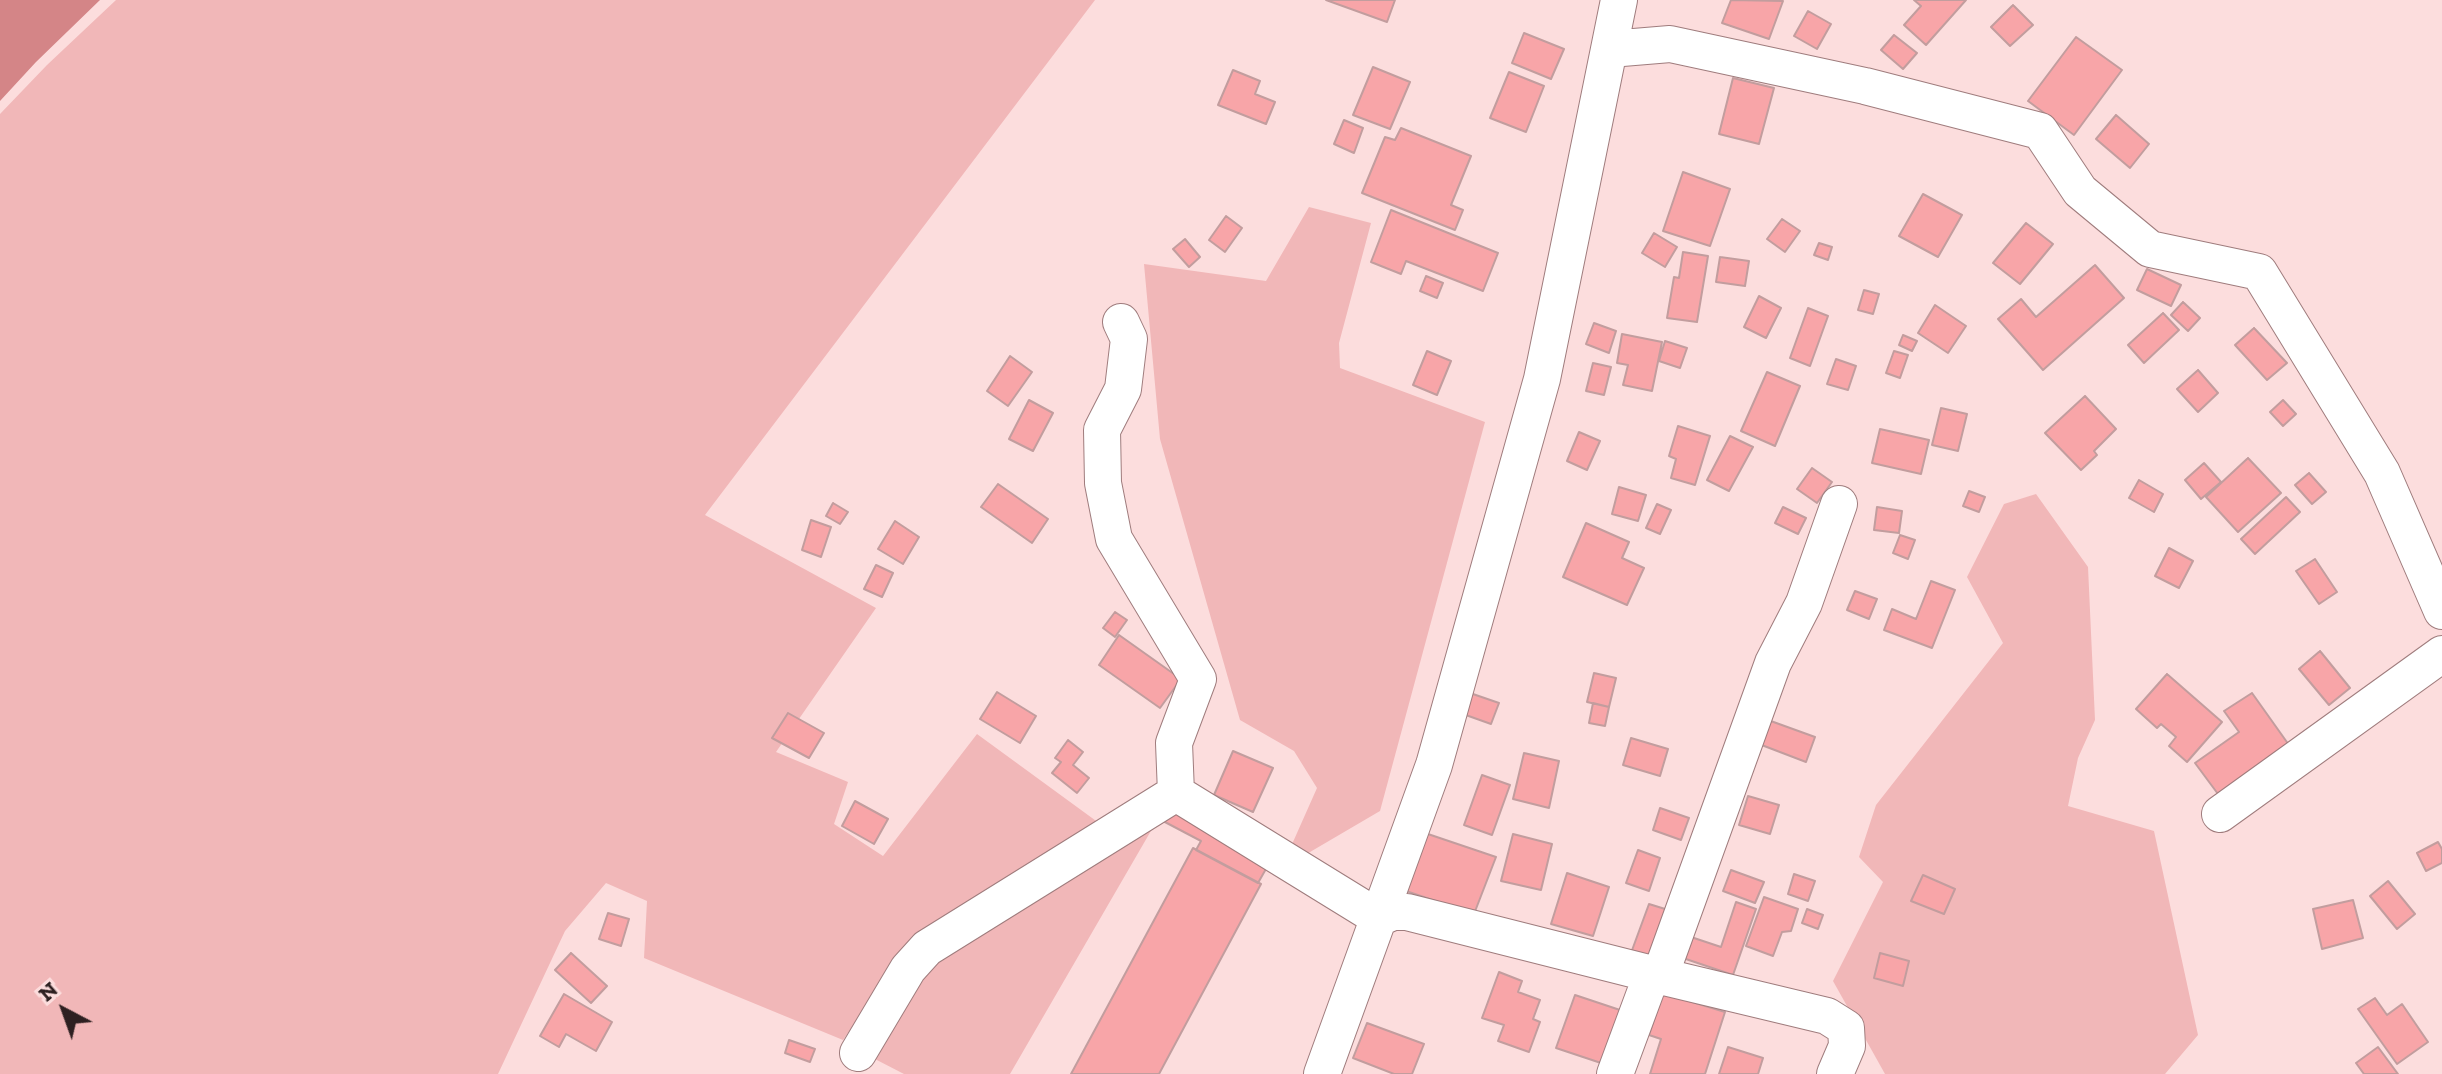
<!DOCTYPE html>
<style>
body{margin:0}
#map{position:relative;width:2442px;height:1074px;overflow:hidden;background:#fcdddd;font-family:"Zilla Slab",serif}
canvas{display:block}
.north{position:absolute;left:24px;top:970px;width:80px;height:80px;-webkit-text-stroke:6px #fcdddd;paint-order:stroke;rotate:319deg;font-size:22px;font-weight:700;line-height:32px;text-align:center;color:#2e2021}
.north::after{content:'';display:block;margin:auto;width:28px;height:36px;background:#2e2021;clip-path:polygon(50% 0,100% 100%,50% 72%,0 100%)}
</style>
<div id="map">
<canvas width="2442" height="1074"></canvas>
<div class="north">N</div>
</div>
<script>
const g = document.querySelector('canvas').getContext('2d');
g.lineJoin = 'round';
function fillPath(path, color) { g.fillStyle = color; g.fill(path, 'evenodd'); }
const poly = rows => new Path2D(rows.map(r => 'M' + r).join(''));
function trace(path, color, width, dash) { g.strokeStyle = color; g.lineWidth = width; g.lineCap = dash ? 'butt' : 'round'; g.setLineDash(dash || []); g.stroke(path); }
fillPath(poly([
 [116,0,1095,0,705,515,876,608,776,752,848,782,834,824,883,856,977,734,1103,826,915,937,843,1040,644,958,647,901,606,883,565,931,498,1074,0,1074,0,114,47,65],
 [1309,207,1371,223,1339,343,1340,368,1485,422,1380,811,1281,869,1317,788,1294,751,1240,720,1160,439,1144,264,1266,281],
 [2036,494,2088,567,2095,720,2078,758,2068,806,2154,831,2198,1035,2165,1074,1885,1074,1833,981,1883,882,1859,857,1876,805,2003,643,1967,577,2004,504],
 [1159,817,1010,1074,904,1074,871,1057,936,956]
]), '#f1b7b8');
fillPath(poly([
 [0,0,100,0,36,62,0,101]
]), '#d48587');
const building = poly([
 [1326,0,1395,0,1387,22,1326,0],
 [1731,0,1783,1,1769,39,1722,23,1731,0],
 [1914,0,1966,0,1926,45,1904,25,1921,6,1914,0],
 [2013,5,2033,25,2010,46,1991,27,2013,5],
 [1808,11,1831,24,1817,49,1794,36,1808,11],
 [1524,33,1564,49,1551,79,1512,63,1524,33],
 [1894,35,1917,53,1903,69,1881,50,1894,35],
 [2076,37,2122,70,2074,135,2028,101,2076,37],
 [1373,67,1410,82,1390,129,1353,115,1373,67],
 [1233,70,1260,81,1255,94,1275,102,1266,124,1218,105,1233,70],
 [1509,72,1544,86,1526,132,1490,118,1509,72],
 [1733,78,1774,88,1759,144,1719,134,1733,78],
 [2116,115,2149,144,2130,168,2096,139,2116,115],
 [1344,120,1363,128,1354,153,1334,144,1344,120],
 [1401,128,1471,156,1451,205,1463,210,1455,230,1362,193,1385,137,1395,140,1401,128],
 [1683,172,1730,189,1710,246,1663,231,1683,172],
 [1923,194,1962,215,1938,257,1899,236,1923,194],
 [1391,210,1498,253,1483,291,1406,261,1401,274,1371,262,1391,210],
 [1226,216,1242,228,1225,252,1209,240,1226,216],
 [1782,219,1800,231,1785,252,1767,239,1782,219],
 [2026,223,2053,244,2020,284,1993,263,2026,223],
 [1654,233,1677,247,1665,267,1642,253,1654,233],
 [1185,239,1200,257,1189,267,1173,249,1185,239],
 [1819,243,1832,247,1828,260,1814,255,1819,243],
 [1683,252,1708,256,1697,322,1667,318,1674,277,1679,278,1683,252],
 [1720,257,1749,261,1745,286,1716,282,1720,257],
 [2095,265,2124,298,2043,370,1998,319,2021,299,2036,317,2095,265],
 [2147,269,2181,285,2171,306,2137,290,2147,269],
 [1426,276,1443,283,1437,298,1420,291,1426,276],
 [1864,290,1879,294,1873,314,1858,310,1864,290],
 [1759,296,1781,308,1766,338,1744,327,1759,296],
 [2183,302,2200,318,2188,331,2171,315,2183,302],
 [1935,305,1966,326,1948,353,1918,333,1935,305],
 [1808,308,1828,316,1810,366,1790,358,1808,308],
 [2163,313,2179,330,2144,363,2128,345,2163,313],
 [1594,323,1616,331,1609,353,1586,344,1594,323],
 [2254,328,2287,363,2267,380,2235,345,2254,328],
 [1622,334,1662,342,1652,391,1623,385,1628,365,1617,363,1622,334],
 [1903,335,1917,341,1912,351,1899,345,1903,335],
 [1665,341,1687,348,1680,368,1659,361,1665,341],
 [1427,351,1451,361,1437,395,1413,385,1427,351],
 [1894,351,1908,355,1900,378,1886,373,1894,351],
 [1010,356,1032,372,1008,406,987,391,1010,356],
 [1836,359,1856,366,1848,390,1827,384,1836,359],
 [1593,363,1611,367,1604,395,1586,391,1593,363],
 [2198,370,2218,393,2198,412,2177,389,2198,370],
 [1767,372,1800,386,1775,446,1741,431,1767,372],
 [2085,396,2116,429,2094,451,2097,455,2081,470,2045,433,2085,396],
 [1029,400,1053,413,1033,451,1009,439,1029,400],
 [2283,400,2296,414,2283,426,2270,412,2283,400],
 [1941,408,1967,414,1958,451,1932,445,1941,408],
 [1678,426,1710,436,1695,485,1671,478,1676,459,1669,456,1678,426],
 [1880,429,1929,440,1921,474,1872,463,1880,429],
 [1579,432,1600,441,1587,470,1567,461,1579,432],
 [1730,436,1753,447,1729,491,1707,480,1730,436],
 [2248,458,2281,493,2238,532,2206,497,2248,458],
 [2204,463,2221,482,2201,499,2185,480,2204,463],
 [1812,468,1832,482,1817,503,1797,489,1812,468],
 [2309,473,2326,492,2312,504,2295,485,2309,473],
 [2139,480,2163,494,2154,512,2129,498,2139,480],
 [998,484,1048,519,1032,543,981,507,998,484],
 [1619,487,1646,495,1638,521,1612,514,1619,487],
 [1969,491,1985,497,1979,512,1963,506,1969,491],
 [2286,497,2300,512,2255,554,2241,539,2286,497],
 [833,503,848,512,840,524,826,516,833,503],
 [1657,504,1671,510,1660,534,1646,528,1657,504],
 [1783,507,1806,518,1798,534,1775,523,1783,507],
 [1877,507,1902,511,1899,533,1874,530,1877,507],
 [811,520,831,527,821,557,802,550,811,520],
 [895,521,919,537,903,564,878,549,895,521],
 [1586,523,1629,542,1622,558,1644,568,1627,605,1563,577,1586,523],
 [1900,535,1915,540,1908,559,1893,553,1900,535],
 [2169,548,2193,561,2179,588,2155,576,2169,548],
 [2315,559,2337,592,2319,604,2296,571,2315,559],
 [876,565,893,573,882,597,864,589,876,565],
 [1931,581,1955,590,1932,648,1884,630,1892,609,1916,619,1931,581],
 [1855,591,1877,599,1869,619,1847,610,1855,591],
 [1115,612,1127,620,1115,637,1103,628,1115,612],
 [1119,635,1181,679,1160,708,1099,665,1119,635],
 [2320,651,2350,688,2329,705,2299,669,2320,651],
 [1594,673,1616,678,1609,707,1587,702,1594,673],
 [2167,674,2222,722,2187,762,2169,746,2176,737,2161,724,2157,728,2136,709,2167,674],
 [997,692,1036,716,1020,743,980,719,997,692],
 [1470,693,1499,703,1491,724,1463,714,1470,693],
 [2252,693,2289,745,2218,794,2195,763,2239,732,2224,711,2252,693],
 [1593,703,1609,707,1605,726,1589,723,1593,703],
 [788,713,824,733,809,758,772,738,788,713],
 [1768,720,1815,737,1806,762,1759,744,1768,720],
 [1631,738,1668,749,1660,776,1623,765,1631,738],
 [1068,740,1083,752,1073,765,1089,778,1077,793,1052,773,1061,762,1055,758,1068,740],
 [1233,751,1273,768,1253,812,1214,795,1233,751],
 [1524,753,1559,761,1549,808,1513,799,1524,753],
 [1482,775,1510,785,1492,835,1464,825,1482,775],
 [1748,796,1779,805,1770,834,1739,825,1748,796],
 [855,801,888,819,874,844,842,826,855,801],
 [1171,806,1271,860,1258,883,1196,850,1201,841,1163,821,1171,806],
 [1660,808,1689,818,1681,840,1653,830,1660,808],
 [1422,832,1496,857,1474,914,1403,890,1422,832],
 [1513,834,1552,844,1541,890,1501,881,1513,834],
 [2438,842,2442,849,2442,863,2426,871,2417,853,2438,842],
 [1193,848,1261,884,1159,1074,1071,1074,1193,848],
 [1638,850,1660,858,1649,891,1626,883,1638,850],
 [1731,870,1764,882,1755,903,1723,891,1731,870],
 [1567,873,1609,887,1593,936,1551,924,1567,873],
 [1794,874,1815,881,1808,901,1788,894,1794,874],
 [1923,875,1955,889,1944,914,1911,901,1923,875],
 [2388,881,2415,914,2397,929,2370,896,2388,881],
 [1764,897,1798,909,1791,931,1782,932,1773,956,1746,946,1764,897],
 [2353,900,2363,938,2322,949,2313,909,2353,900],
 [1736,902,1756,909,1733,975,1677,956,1685,935,1721,947,1736,902],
 [1649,904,1678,913,1660,963,1631,953,1649,904],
 [1807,909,1823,915,1818,929,1802,923,1807,909],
 [608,913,629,919,621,946,599,939,608,913],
 [571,953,607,986,591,1003,555,970,571,953],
 [1880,953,1909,961,1903,986,1874,978,1880,953],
 [1499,972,1522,981,1518,992,1540,1000,1533,1019,1540,1022,1529,1052,1498,1041,1504,1025,1482,1018,1499,972],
 [1663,993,1725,1012,1705,1074,1650,1074,1661,1039,1649,1035,1663,993],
 [564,994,612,1022,596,1051,566,1034,559,1047,540,1036,564,994],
 [1575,995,1629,1013,1610,1066,1556,1048,1575,995],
 [2375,998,2387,1015,2402,1004,2428,1042,2397,1064,2358,1009,2375,998],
 [1367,1023,1424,1044,1412,1074,1394,1074,1353,1058,1367,1023],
 [789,1040,815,1049,810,1062,785,1053,789,1040],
 [1728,1047,1763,1058,1758,1074,1719,1074,1728,1047],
 [2378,1047,2398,1074,2364,1074,2356,1063,2378,1047]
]);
fillPath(building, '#f8a5a8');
trace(building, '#c29d9e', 2);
const minor = poly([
 [1610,49,1670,44,1865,86,2040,131,2080,191,2150,249,2259,272,2382,473,2442,611],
 [1121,322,1129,339,1123,389,1102,430,1103,483,1114,539,1198,679,1174,743,1176,793],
 [1176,793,1379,918,1393,912,1407,912,1660,976],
 [2220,814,2442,654],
 [858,1053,908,969,927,948,1176,793],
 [1322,1074,1434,765,1542,379,1619,0],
 [1615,1074,1652,974],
 [1835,1074,1847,1046,1846,1028,1827,1016,1660,976,1773,663,1804,603,1839,504]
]);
trace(minor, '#9f7c7d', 38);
trace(minor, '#fff', 36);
</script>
